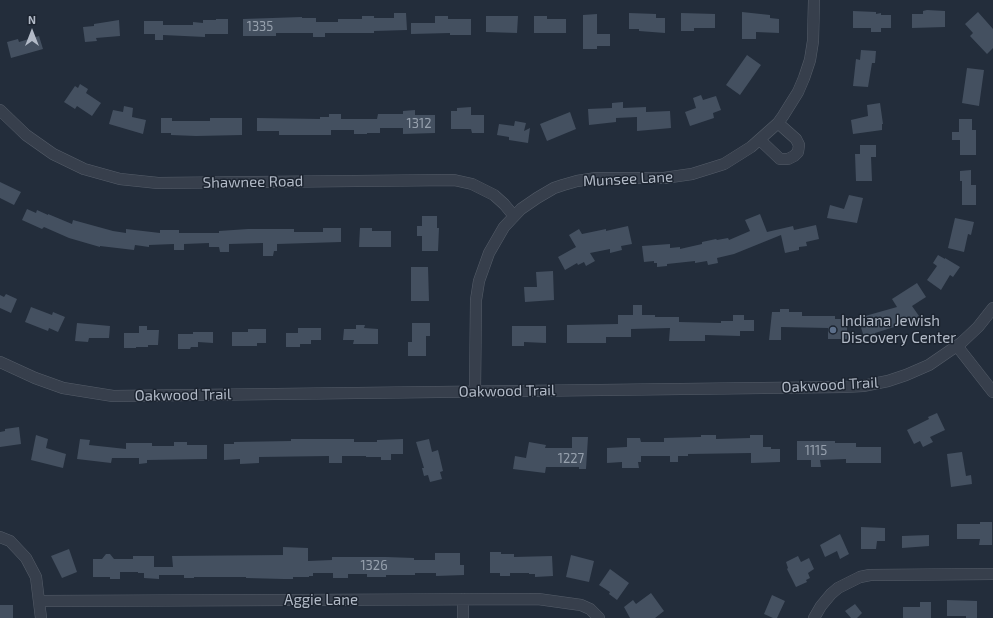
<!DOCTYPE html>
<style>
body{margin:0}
#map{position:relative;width:993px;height:618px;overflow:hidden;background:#232d3b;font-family:"Exo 2",sans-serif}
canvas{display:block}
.north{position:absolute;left:12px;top:12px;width:40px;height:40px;-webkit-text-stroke:3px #1c2430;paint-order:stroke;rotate:0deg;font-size:11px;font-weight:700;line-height:16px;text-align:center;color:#b2bac7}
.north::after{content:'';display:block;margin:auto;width:14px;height:18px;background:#b2bac7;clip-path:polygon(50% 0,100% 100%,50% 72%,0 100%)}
</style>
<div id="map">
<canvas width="993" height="618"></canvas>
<div class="north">N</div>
</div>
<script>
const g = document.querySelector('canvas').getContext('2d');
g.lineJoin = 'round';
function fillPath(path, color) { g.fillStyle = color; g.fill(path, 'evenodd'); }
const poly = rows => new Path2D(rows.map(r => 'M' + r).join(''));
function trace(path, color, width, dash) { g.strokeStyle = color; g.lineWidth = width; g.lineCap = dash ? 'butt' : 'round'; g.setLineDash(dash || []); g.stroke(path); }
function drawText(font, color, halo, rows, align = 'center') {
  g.font = font + ' "Exo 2",sans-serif'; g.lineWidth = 3; g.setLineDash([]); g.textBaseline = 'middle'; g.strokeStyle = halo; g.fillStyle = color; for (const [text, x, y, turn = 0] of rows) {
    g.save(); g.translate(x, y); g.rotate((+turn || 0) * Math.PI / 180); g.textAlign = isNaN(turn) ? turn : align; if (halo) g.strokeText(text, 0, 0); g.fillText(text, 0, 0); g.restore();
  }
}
fillPath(poly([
 [927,10,945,11,945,27,912,28,912,14,923,14,923,11],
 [853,11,876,12,876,14,881,13,881,15,891,15,891,28,881,28,881,32,871,32,871,28,853,28],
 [742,12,770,15,770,18,779,19,779,33,756,32,756,39,742,39],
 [978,12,993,29,993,48,987,54,970,36,973,33,965,24],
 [394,13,406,13,407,30,374,31,374,33,325,33,325,37,313,37,313,33,276,33,276,36,243,36,243,19,302,17,302,18,316,18,316,22,338,22,338,19,362,19,362,16,374,16,374,18,394,18],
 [629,13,656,14,656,18,665,18,665,33,639,31,639,29,629,29],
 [681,13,715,14,715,28,694,28,694,31,681,31],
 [597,14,597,34,610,34,610,46,597,46,597,49,583,49,583,15],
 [435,16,448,16,448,19,471,19,471,35,450,35,450,33,411,34,411,23,435,23],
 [486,16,518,16,517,33,486,32],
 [534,16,547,16,547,19,566,19,566,33,534,33],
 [216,19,228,19,228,34,205,34,205,37,163,35,163,40,155,40,155,34,144,34,144,21,163,21,163,25,193,25,193,22,203,23,203,20,216,20],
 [119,20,120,36,96,38,97,41,85,42,83,27,94,26,94,24],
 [39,36,43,49,11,58,7,42,18,39,19,42],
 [861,50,876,51,875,63,872,63,868,87,853,86,856,59,860,60],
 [747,55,761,65,740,95,726,85],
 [967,68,984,70,979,106,962,103],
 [80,84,88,89,86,93,101,103,92,116,77,106,75,109,64,102,75,86,78,88],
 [701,95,703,100,716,96,721,110,713,113,714,118,690,126,685,112,696,108,693,98],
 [623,102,623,108,646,107,646,112,670,111,671,128,637,131,637,117,616,118,616,122,589,125,588,109,612,108,612,103],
 [880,103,883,124,882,124,882,130,853,134,851,120,868,116,867,105],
 [124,106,133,108,132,117,146,120,143,134,109,124,113,110,123,112],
 [471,107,471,115,484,115,484,133,472,133,471,129,451,129,451,111,457,111,457,108],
 [415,110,415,115,435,115,435,133,403,134,403,128,380,128,380,133,367,133,367,134,354,134,354,130,331,130,331,135,279,135,279,131,257,131,257,118,320,119,320,117,329,117,329,114,341,114,341,119,377,119,378,114,403,114,403,111],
 [570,112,576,129,547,141,540,124],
 [161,118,172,118,172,121,210,121,210,118,242,118,242,135,196,136,171,135,171,133,161,133],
 [959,119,972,119,972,130,976,130,976,155,960,155,960,140,952,140,952,132,959,132],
 [515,121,526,123,524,131,530,128,528,143,509,140,509,137,497,135,499,124,514,126],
 [860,145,876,145,876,157,871,157,872,181,856,181,855,154,860,154],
 [971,170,971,185,976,185,976,205,962,205,962,181,960,181,960,171],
 [0,182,21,192,14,205,0,198],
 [849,195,863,198,857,223,827,218,830,205,844,209],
 [27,209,36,213,37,210,48,215,48,214,72,224,73,220,113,231,126,233,126,229,160,233,160,230,179,230,179,233,219,233,219,231,248,229,294,229,294,232,323,232,323,228,341,228,341,242,277,244,277,251,274,251,273,256,263,256,263,243,229,244,229,252,220,252,219,247,209,247,209,243,184,244,184,250,174,250,174,244,149,245,149,247,135,245,134,250,100,246,100,247,69,238,44,227,42,229,22,220],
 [760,214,767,232,793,226,794,230,816,225,819,239,806,242,807,246,799,247,799,250,785,253,781,235,734,254,717,258,718,263,708,265,707,261,695,263,695,261,667,264,667,266,657,267,657,263,654,263,654,261,644,262,642,246,670,244,670,248,680,247,680,249,702,244,702,242,716,239,717,240,728,238,729,240,750,231,745,220],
 [422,216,437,216,437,228,439,228,438,251,422,251,422,236,417,236,417,226,422,226],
 [955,218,974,222,971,235,968,234,964,252,948,248],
 [628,226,632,244,621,246,622,250,610,253,610,249,590,253,595,261,586,266,584,262,578,265,577,263,565,270,558,257,576,247,569,235,579,229,582,234,606,229,606,231],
 [360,228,372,228,372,231,391,231,391,247,359,247],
 [938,255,945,259,945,258,960,267,953,277,950,275,941,290,927,280,937,266,933,263],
 [411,267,428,267,429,301,411,301],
 [553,271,554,300,525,302,524,287,537,287,536,272],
 [917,283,926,297,912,306,919,316,910,322,875,333,875,334,864,337,858,318,897,307,892,299],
 [6,294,17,299,11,313,0,308,0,295,4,297],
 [633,305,642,305,642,315,655,315,655,317,679,317,679,322,721,323,721,321,733,321,733,315,744,315,744,320,754,320,754,331,740,331,740,336,705,335,705,341,669,341,670,328,631,329,631,337,606,337,606,343,567,343,567,325,618,324,618,315,633,315],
 [31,307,52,315,53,312,65,317,58,332,49,328,48,331,25,322],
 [780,309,789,309,789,312,802,312,802,316,835,316,835,319,844,319,844,322,847,322,847,339,828,339,828,328,781,327,781,340,769,340,772,312,780,312],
 [77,323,110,326,109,338,89,338,88,342,75,341],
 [412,323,430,323,430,336,426,336,426,356,408,356,408,342,412,342],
 [356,325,365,325,364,328,378,329,378,344,353,344,354,340,343,340,344,329,356,329],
 [139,326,147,326,147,330,159,330,158,345,148,345,148,347,136,347,136,348,124,348,124,333,139,333],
 [512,326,546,326,546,343,524,342,524,346,512,346],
 [298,328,321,328,321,340,311,340,311,344,300,344,300,347,286,347,286,333,298,333],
 [248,329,266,329,266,343,257,343,257,346,232,346,232,332,248,332],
 [193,332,213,332,213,343,198,342,198,347,191,347,190,349,178,349,178,334,193,334],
 [937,413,945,430,930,437,933,442,923,447,920,441,914,444,907,430,929,419,928,417],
 [19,427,21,444,0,447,0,432,5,431,5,429],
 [36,435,48,439,46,448,66,454,63,468,31,460],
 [701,435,716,435,716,439,750,438,750,435,763,435,763,447,771,447,771,449,780,449,780,462,751,463,751,453,688,454,688,456,678,456,678,462,670,462,670,456,641,456,641,462,638,462,639,468,622,468,622,462,607,463,607,448,627,447,627,438,640,438,641,442,664,442,664,438,701,437],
 [572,437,588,437,586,469,579,469,579,467,546,467,545,473,513,469,515,456,526,458,529,442,546,445,545,448,572,448],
 [80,439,90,440,89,445,126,449,126,443,152,443,152,446,174,446,174,442,187,442,187,445,207,445,207,459,147,460,147,463,139,464,139,458,112,458,111,463,77,459],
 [291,439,354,439,354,442,377,442,377,440,403,439,403,454,391,454,391,460,381,460,381,457,366,457,366,456,342,456,342,463,329,463,329,456,259,457,259,463,240,464,240,459,224,460,224,444,234,444,234,442,291,441],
 [429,439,432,452,438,450,443,471,440,472,442,479,430,482,428,475,424,476,422,468,424,468,416,442],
 [797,441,835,441,835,443,856,443,856,447,881,447,881,463,846,463,846,459,820,460,821,467,811,467,811,460,797,460],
 [962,452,966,476,971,475,972,484,951,487,947,454],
 [980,522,992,522,992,545,979,545,980,539,957,539,957,524,980,524],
 [861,527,885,528,885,541,877,541,876,549,861,549],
 [840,534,849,554,840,559,837,551,825,557,820,545],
 [929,535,929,546,902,548,902,536],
 [283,547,308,548,308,561,332,560,332,557,386,557,414,558,414,560,435,560,435,553,460,553,460,565,464,565,464,575,436,576,436,573,415,573,415,575,386,575,386,577,367,577,367,574,348,574,348,578,333,578,333,573,313,573,313,576,309,576,309,577,293,577,293,579,284,579,246,578,246,577,194,577,194,578,184,578,184,575,159,575,159,579,144,578,144,573,138,573,138,572,120,572,120,579,110,579,110,577,93,577,93,559,102,559,106,554,110,554,114,559,133,559,133,556,154,556,154,567,173,567,172,556,283,555],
 [69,549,77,572,62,578,51,556],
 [490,552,501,552,501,554,514,554,514,557,552,556,553,576,535,577,535,574,529,574,529,573,510,573,510,576,500,576,500,573,490,573],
 [571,555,594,561,589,582,566,577],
 [798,556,801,562,809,558,814,569,808,573,810,578,806,580,807,582,796,587,787,569,788,568,786,562],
 [610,569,629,583,617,600,609,594,610,592,599,585],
 [651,593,664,611,655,618,630,618,624,607,633,600,636,604],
 [772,595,785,601,777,618,773,618,764,614],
 [947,600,977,601,977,618,966,618,966,616,947,616],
 [920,602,931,602,931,618,903,618,903,607,920,607],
 [855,604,862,613,857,618,851,618,845,611],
 [0,605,13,605,13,618,0,618]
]), '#445060');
const minor = poly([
 [0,110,26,135,53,154,84,169,120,179,158,183,454,180,472,184,494,195,504,204,514,216],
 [760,140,780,159,788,159,794,156,798,152,799,145,796,139,778,123],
 [957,346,993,392],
 [0,362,35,378,63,388,113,396,844,387,863,386,888,381,906,375,929,365,961,343,978,327,993,308],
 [475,392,476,300,479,281,489,253,504,227,521,209,537,198,554,188,563,185,577,181,596,178,664,178,692,174,724,164,751,147,778,123,783,116,798,92,804,78,810,60,813,41,814,0],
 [0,537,10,541,26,558,36,577,41,618],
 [39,601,538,599,581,605,590,609,599,618],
 [463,618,463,599],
 [814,618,821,606,831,594,838,588,860,577,870,575,993,574]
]);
trace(minor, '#555d69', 12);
trace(minor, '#373f4c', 11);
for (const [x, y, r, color] of [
 [833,330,4,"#5c6f8a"]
]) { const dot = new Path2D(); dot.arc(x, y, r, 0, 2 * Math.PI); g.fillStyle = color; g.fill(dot); trace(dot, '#1c2430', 1.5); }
drawText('13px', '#96a0ad', null, [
 ["1335",260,27],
 ["1312",419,124],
 ["1115",816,451],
 ["1227",571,459],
 ["1326",374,566]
]);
drawText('15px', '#b2bac7', '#1c2430', [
 ["Munsee Lane",628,179,-3],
 ["Shawnee Road",253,182,-1],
 ["Oakwood Trail",830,385,-3],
 ["Oakwood Trail",507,391,-1],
 ["Oakwood Trail",183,395,-1],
 ["Aggie Lane",321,600]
]);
drawText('15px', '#b2bac7', '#1c2430', [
 ["Indiana Jewish",841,321],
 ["Discovery Center",841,338]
], 'left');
</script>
